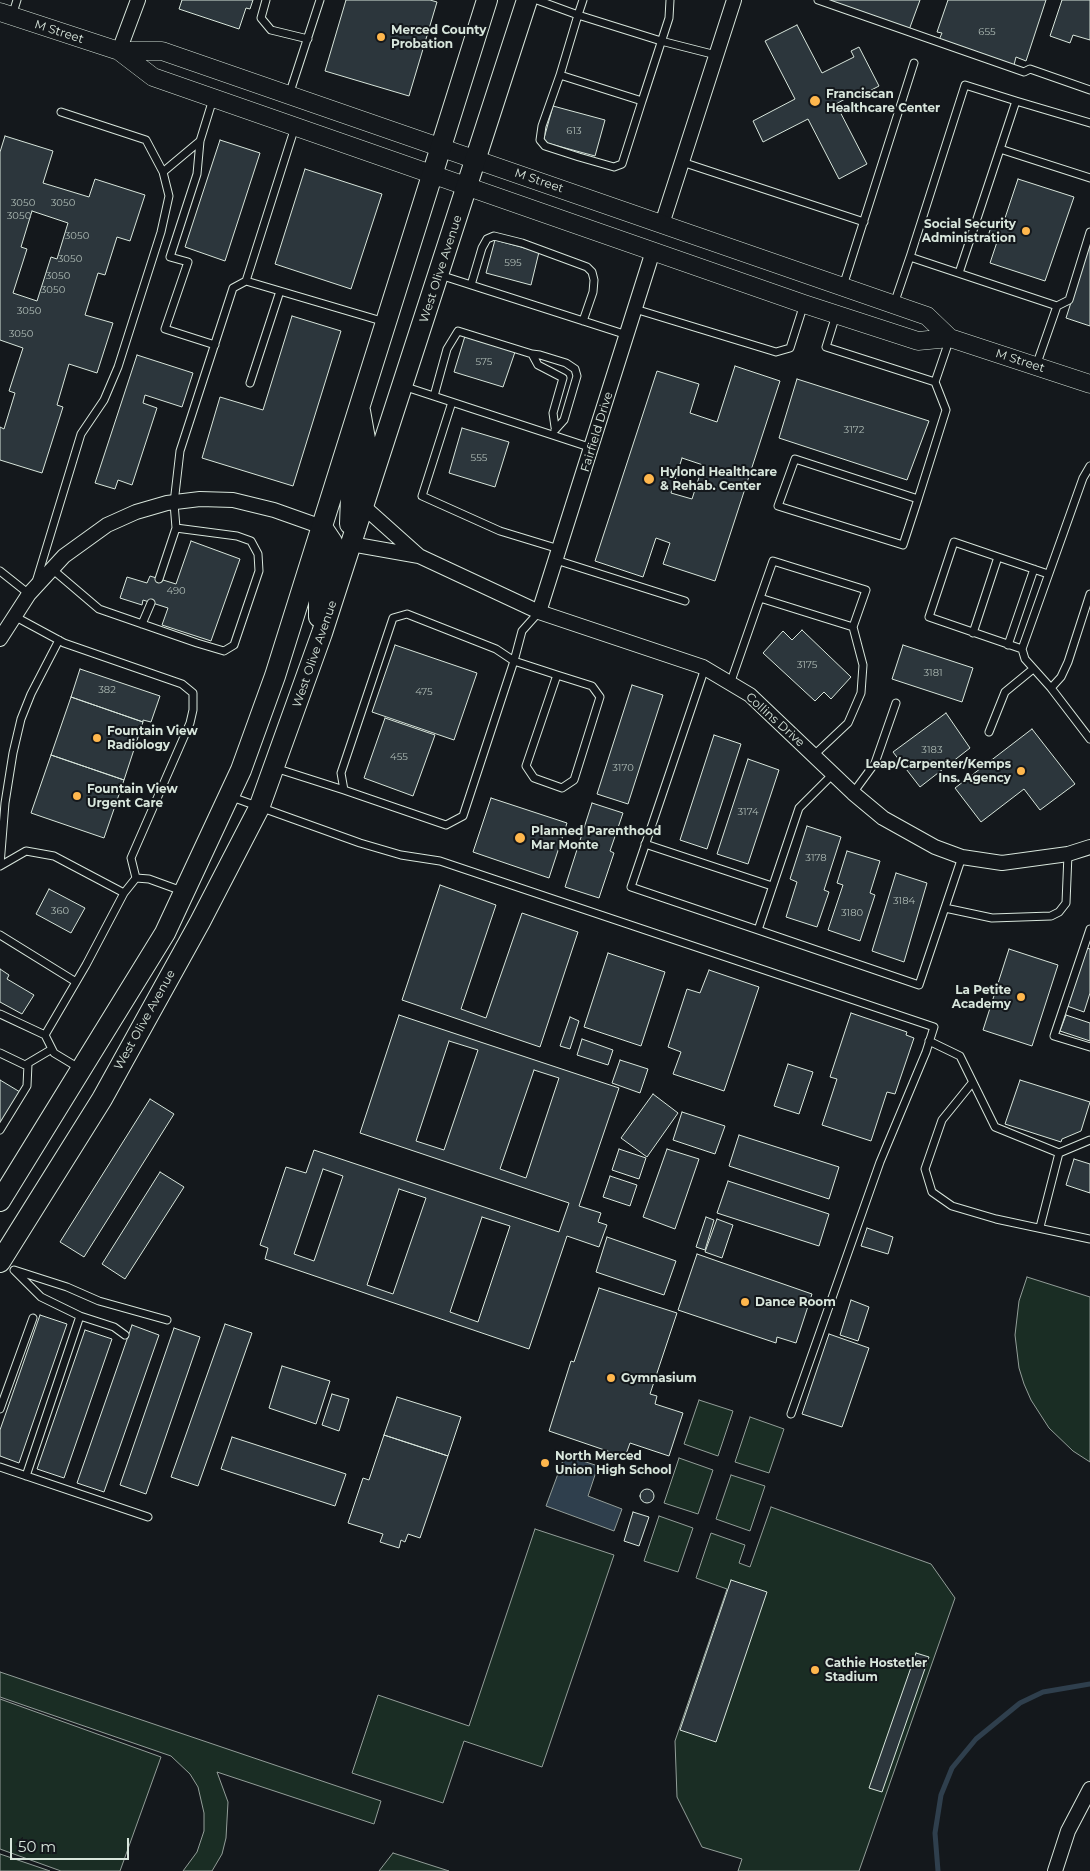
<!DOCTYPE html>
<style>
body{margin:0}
#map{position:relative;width:1090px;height:1871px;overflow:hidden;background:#14181c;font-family:Montserrat,sans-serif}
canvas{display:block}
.scale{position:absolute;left:10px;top:1838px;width:119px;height:22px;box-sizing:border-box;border:2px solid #d8e6dc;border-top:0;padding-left:6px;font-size:15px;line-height:18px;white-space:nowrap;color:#d8e6dc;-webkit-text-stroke:4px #14181c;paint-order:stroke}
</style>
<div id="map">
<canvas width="1090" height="1871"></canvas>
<div class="scale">50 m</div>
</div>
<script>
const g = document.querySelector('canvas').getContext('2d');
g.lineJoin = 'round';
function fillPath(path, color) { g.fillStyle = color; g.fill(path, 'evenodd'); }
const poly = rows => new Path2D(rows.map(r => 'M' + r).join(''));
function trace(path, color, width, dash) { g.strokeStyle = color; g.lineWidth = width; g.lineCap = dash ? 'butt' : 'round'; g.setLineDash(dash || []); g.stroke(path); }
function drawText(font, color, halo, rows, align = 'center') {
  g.font = font + ' Montserrat,sans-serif'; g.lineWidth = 4; g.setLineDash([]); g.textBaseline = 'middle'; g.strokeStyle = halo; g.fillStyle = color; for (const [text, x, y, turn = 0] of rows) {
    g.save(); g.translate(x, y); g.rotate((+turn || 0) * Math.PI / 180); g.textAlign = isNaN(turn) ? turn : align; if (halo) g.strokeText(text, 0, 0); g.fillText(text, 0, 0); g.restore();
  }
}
const green = poly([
 [1027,1277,1090,1297,1090,1462,1073,1451,1049,1428,1031,1400,1024,1384,1019,1368,1015,1335,1019,1301,1027,1277],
 [699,1400,733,1411,718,1456,684,1444,699,1400],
 [750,1417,784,1429,769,1473,735,1462,750,1417],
 [679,1458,713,1470,698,1514,664,1503,679,1458],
 [731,1475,765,1486,750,1531,716,1519,731,1475],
 [771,1507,931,1564,955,1598,859,1871,738,1871,742,1859,702,1847,677,1797,675,1741,727,1589,696,1578,711,1533,745,1545,739,1563,750,1567,771,1507],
 [659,1516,693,1528,678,1572,644,1561,659,1516],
 [535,1529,614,1555,542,1767,464,1741,443,1803,352,1773,378,1695,469,1726,535,1529],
 [0,1672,381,1801,374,1824,217,1772,228,1802,226,1838,222,1854,212,1871,183,1871,197,1852,204,1831,204,1813,198,1787,190,1774,171,1756,0,1697,0,1672],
 [0,1699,161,1757,120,1871,61,1871,0,1849,0,1699],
 [393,1853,449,1871,379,1871,393,1853],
 [0,1854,50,1871,0,1871,0,1854]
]);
fillPath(green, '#1a2d24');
trace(green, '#939e99', 1);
const water = poly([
 [565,1455,598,1466,588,1496,622,1509,614,1531,546,1506,565,1455]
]);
fillPath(water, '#2f3f4d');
trace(water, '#939e99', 1);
trace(poly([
 [938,1871,935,1833,941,1795,952,1768,976,1739,1020,1703,1043,1692,1090,1684]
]), '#2f3f4d', 5);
const building = poly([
 [182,0,253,0,250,9,246,8,239,29,179,9,182,0],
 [346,0,430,0,437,2,409,96,325,71,346,0],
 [825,0,920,0,909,30,825,0],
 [948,0,1046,0,1026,61,1016,57,1014,65,939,40,942,33,937,32,948,0],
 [1062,0,1090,0,1090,40,1073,35,1070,43,1050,36,1062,0],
 [797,25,822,73,854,57,851,51,859,47,879,86,856,98,854,94,836,104,867,164,839,179,808,119,763,142,753,121,795,99,765,41,797,25],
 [553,106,605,120,595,156,543,142,553,106],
 [5,136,53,151,43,183,89,197,95,179,145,195,130,241,117,237,105,275,98,273,85,315,113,323,97,373,69,364,57,405,63,407,42,473,0,460,0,427,4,429,15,393,9,391,23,348,0,340,0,152,5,136],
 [32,211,68,223,57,259,51,257,37,301,13,293,27,249,21,247,32,211],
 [220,140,260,153,225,261,185,247,220,140],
 [305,169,382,194,351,289,275,264,305,169],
 [1018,179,1074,197,1045,281,990,263,998,239,988,236,992,224,1002,227,1018,179],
 [495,240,539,252,531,285,486,273,495,240],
 [1090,243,1090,326,1066,318,1090,243],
 [292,316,341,331,293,486,202,458,220,397,263,410,292,316],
 [465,336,515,352,503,387,454,372,465,336],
 [137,355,193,373,182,407,145,395,143,403,157,408,132,485,118,480,115,489,95,483,137,355],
 [735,366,780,381,715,581,663,564,670,543,656,538,643,577,595,561,657,371,699,384,690,413,717,422,735,366],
 [682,458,703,465,692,499,671,493,682,458],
 [797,379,929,421,907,480,779,438,797,379],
 [462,428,509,442,495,487,449,473,462,428],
 [191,541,240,559,211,641,162,625,168,608,143,600,142,605,120,598,127,577,147,583,150,576,176,584,191,541],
 [802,630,851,677,831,699,824,692,815,701,763,653,783,631,792,640,802,630],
 [395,645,477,673,454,740,372,712,395,645],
 [903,645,973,668,962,702,892,679,903,645],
 [80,669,160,696,151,722,143,720,143,722,71,697,80,669],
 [632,685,663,695,628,804,597,794,632,685],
 [71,697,143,722,124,780,51,755,71,697],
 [946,713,970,748,920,787,893,752,946,713],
 [385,718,435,735,413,796,364,778,385,718],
 [1032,729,1075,784,1040,810,1024,789,981,822,955,788,1032,729],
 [714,735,741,744,707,849,680,840,714,735],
 [51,755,124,780,104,838,31,813,51,755],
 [748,759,779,770,748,864,717,854,748,759],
 [491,798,567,823,549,878,473,852,491,798],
 [592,803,623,813,610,851,614,853,599,898,565,887,592,803],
 [807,826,841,837,824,890,829,892,817,927,786,917,797,882,790,879,807,826],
 [847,851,880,861,870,893,875,895,860,941,828,930,843,885,837,883,847,851],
 [896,873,927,883,904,962,872,951,896,873],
 [440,885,496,905,461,1009,486,1018,522,913,578,932,540,1047,402,1000,440,885],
 [49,889,85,908,71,933,36,914,49,889],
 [1087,948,1090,949,1090,993,1084,1012,1067,1006,1087,948],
 [1009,949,1058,965,1032,1046,983,1030,1009,949],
 [608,953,665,972,641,1046,584,1027,608,953],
 [0,969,9,975,7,979,34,995,22,1014,0,1002,0,969],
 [709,970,759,987,724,1091,673,1074,681,1052,668,1047,687,989,700,993,709,970],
 [851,1013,907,1032,906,1035,914,1038,895,1094,887,1092,871,1141,822,1125,837,1079,830,1077,851,1013],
 [399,1015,619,1088,579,1206,601,1213,598,1222,607,1225,599,1247,567,1236,529,1349,265,1259,268,1248,260,1245,286,1167,306,1173,314,1150,559,1232,569,1203,360,1133,399,1015],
 [449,1041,478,1050,444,1150,416,1141,449,1041],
 [534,1070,559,1078,526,1178,500,1169,534,1070],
 [323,1169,343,1176,314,1261,294,1254,323,1169],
 [399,1189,426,1198,393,1294,367,1285,399,1189],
 [482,1217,510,1226,478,1322,450,1312,482,1217],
 [1066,1015,1090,1023,1090,1041,1060,1031,1066,1015],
 [570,1017,579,1021,570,1049,560,1046,570,1017],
 [582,1039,613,1050,608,1065,577,1055,582,1039],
 [620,1060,648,1069,640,1093,612,1083,620,1060],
 [788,1064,813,1072,799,1114,774,1106,788,1064],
 [0,1080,20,1092,0,1125,0,1080],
 [1020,1080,1090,1102,1081,1131,1062,1139,1061,1142,1005,1124,1020,1080],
 [653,1094,678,1113,647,1157,621,1138,653,1094],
 [150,1099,174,1114,84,1257,60,1242,150,1099],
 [682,1112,725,1126,715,1154,673,1140,682,1112],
 [739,1135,839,1167,829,1199,729,1166,739,1135],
 [619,1149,646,1158,639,1179,612,1170,619,1149],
 [667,1149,699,1159,675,1229,643,1217,667,1149],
 [1074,1159,1090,1164,1090,1193,1066,1185,1074,1159],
 [160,1172,184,1187,125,1279,102,1264,160,1172],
 [610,1176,637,1185,630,1206,603,1197,610,1176],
 [728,1181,829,1214,819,1246,717,1213,728,1181],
 [706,1217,714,1220,705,1250,696,1247,706,1217],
 [717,1219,733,1225,722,1258,705,1252,717,1219],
 [867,1228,893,1237,888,1254,861,1246,867,1228],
 [607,1237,676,1261,664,1295,596,1272,607,1237],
 [697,1254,812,1294,796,1343,777,1337,776,1343,678,1310,697,1254],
 [599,1288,677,1313,650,1394,657,1396,655,1404,683,1413,669,1456,630,1443,625,1457,549,1431,571,1361,574,1362,599,1288],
 [851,1300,869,1307,858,1341,840,1335,851,1300],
 [40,1315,67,1324,19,1463,0,1456,0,1430,40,1315],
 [225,1324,252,1333,198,1486,171,1477,225,1324],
 [132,1325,159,1335,104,1492,77,1483,132,1325],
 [174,1328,200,1337,146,1494,120,1485,174,1328],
 [85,1330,112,1339,64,1478,37,1469,85,1330],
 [829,1334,869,1348,842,1427,802,1414,829,1334],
 [282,1366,330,1381,316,1424,269,1408,282,1366],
 [332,1394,349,1399,339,1431,322,1425,332,1394],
 [397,1397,461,1417,448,1456,384,1435,397,1397],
 [384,1435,448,1456,420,1538,408,1534,405,1542,401,1540,399,1548,380,1542,383,1534,348,1523,363,1478,369,1480,384,1435],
 [232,1437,346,1474,335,1506,221,1469,232,1437],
 '640 1496a7 7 0 1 1 14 0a7 7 0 1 1-14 0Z',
 [633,1512,649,1517,639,1546,624,1541,633,1512],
 [731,1580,767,1592,716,1742,680,1730,731,1580],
 [916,1653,929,1657,882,1792,869,1788,916,1653]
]);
fillPath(building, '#2c363c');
trace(building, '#d8e6dc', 1);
const service = poly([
 [266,0,261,18,271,30,308,39],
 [537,0,578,15,560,75,642,101,669,18,670,0],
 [583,0,578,15,661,41,716,55],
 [818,0,1024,72,1030,69,1090,90],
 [12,16,17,0],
 [560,75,542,126,540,140,545,146,579,157,614,167,622,164,642,101],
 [289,95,320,0],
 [213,99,200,141,197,174,170,257,188,262,165,329,215,345],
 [1016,101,1090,123],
 [61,112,146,140,163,172],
 [295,127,246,281,385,322],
 [1000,149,1090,178],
 [682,162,864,222],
 [910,257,965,85,1016,101,959,273],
 [440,275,627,335],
 [471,285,482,248,487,239,494,236,522,243,587,267,592,272,594,280,593,292,583,321],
 [843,286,914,63],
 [894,304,910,257,1057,306,1036,366],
 [1057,306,1069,300,1090,232],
 [635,309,776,352,790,348,804,304],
 [836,315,826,347,935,382],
 [532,354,540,355,566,363,575,369,577,376,564,420,555,430],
 [250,383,280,291],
 [403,386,592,448],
 [434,396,447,349,458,331,532,354,538,365,563,378,553,413,555,427],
 [452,402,422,496,500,531,559,549],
 [1090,466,1083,478,1022,649,1025,659,1051,688,1090,739],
 [918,499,903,545,778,506,795,459,918,499,946,410,935,382,950,338],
 [556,560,685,601],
 [52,569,99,609,197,643,224,651,234,645,259,571,258,554,251,541,237,536,176,528,174,503,180,451,233,288,246,281],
 [0,571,29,594],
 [159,579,176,528],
 [36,582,81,434,104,400,118,367,161,232,169,196,163,172,200,141],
 [539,612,522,631,514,661,463,816,446,825,344,790,341,773,393,618,407,614,496,649,514,661,557,675,592,686,600,697,574,780,562,788,534,778,526,766,557,675],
 [14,616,64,643,182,684,193,693,193,710,190,723,131,858,136,878],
 [142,624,151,603],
 [973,633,998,557],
 [1008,645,1034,569],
 [1022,649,929,617,954,542,1048,574],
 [705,668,631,887,758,930,799,808,833,774],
 [730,684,760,598,773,561,866,590,853,627,760,598],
 [1051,688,1061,677,1068,662,1090,594],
 [989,732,1005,692,1033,669],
 [813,756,848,723,861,693,863,665,853,627],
 [275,768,344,790],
 [853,793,875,763,896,703],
 [229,796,360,843,401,855,440,861,934,1027,926,1052,880,1162,791,1414],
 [645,844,772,886],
 [0,865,5,803,13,753,21,719,31,694,59,640],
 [0,866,26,851,54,856,124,893],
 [945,908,992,918,1051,916,1059,912,1066,903,1068,854],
 [1090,929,1054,1036,1090,1047],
 [758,930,919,985,962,857],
 [0,935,76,982],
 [0,1014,45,1035],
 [929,1041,960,1056,995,1127,1059,1153,1090,1140],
 [0,1053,25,1065,52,1049],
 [79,1068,54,1053,45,1035,86,965,124,893,136,878,149,879,182,891],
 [972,1083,942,1120,925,1169,932,1192,952,1206,996,1219,1090,1239],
 [0,1130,27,1086,28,1064],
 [1040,1227,1059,1153],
 [14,1270,67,1287,99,1301,167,1320],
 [15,1271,41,1297,80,1316,114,1327,125,1335],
 [0,1409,33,1318],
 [0,1467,148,1517],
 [26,1476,80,1316]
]);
const minor = poly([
 [119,51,138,0],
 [662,224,734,0],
 [363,506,419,556],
 [351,544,419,556,539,612,703,667,750,695,853,793,883,818,935,847,962,857,1002,863,1068,854,1090,847],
 [539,612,653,251],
 [0,639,29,594,64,556,107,525,136,512,167,503,200,499,233,500,274,510,322,527],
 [1055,1871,1068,1831,1090,1789]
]);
const tertiary = poly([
 [0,12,119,51,162,51,927,316,950,338],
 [119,51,153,77,804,304,918,341,950,338,1090,384]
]);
const secondary = poly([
 [350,524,351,497,363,453,365,439,360,411],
 [319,617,319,597,333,551,332,542,322,527],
 [0,1201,165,933,241,770,275,676,487,0],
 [0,1262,102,1099,200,922,259,808,322,633,527,0]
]);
trace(service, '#d8e6dc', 9);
trace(minor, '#d8e6dc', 16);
trace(tertiary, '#d8e6dc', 19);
trace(secondary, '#d8e6dc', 22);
trace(service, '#14181c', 7);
trace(minor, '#14181c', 14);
trace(tertiary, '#14181c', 18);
trace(secondary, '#14181c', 20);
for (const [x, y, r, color] of [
 [381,37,5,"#ffb74d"],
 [815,101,6,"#ffb74d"],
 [1026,231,5,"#ffb74d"],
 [649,479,6,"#ffb74d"],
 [97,738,5,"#ffb74d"],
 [1021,771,5,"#ffb74d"],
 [77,796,5,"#ffb74d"],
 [520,838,6,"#ffb74d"],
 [1021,997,5,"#ffb74d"],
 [745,1302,5,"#ffb74d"],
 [611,1378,5,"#ffb74d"],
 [545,1463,5,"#ffb74d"],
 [815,1670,5,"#ffb74d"]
]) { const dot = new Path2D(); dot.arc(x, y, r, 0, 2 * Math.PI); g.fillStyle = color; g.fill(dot); trace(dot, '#14181c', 2); }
drawText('10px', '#adbab4', null, [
 ["655",987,32],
 ["613",574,131],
 ["3050",23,203],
 ["3050",63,203],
 ["3050",19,216],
 ["3050",77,236],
 ["3050",70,259],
 ["595",513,263],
 ["3050",58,276],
 ["3050",53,290],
 ["3050",29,311],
 ["3050",21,334],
 ["575",484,362],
 ["3172",854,430],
 ["555",479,458],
 ["490",176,591],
 ["3175",807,665],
 ["3181",933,673],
 ["382",107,690],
 ["475",424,692],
 ["3183",932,750],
 ["455",399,757],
 ["3170",623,768],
 ["3174",748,812],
 ["3178",816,858],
 ["3184",904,901],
 ["360",60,911],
 ["3180",852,913]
]);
drawText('bold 12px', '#d8e6dc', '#14181c', [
 ["Merced County",391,30],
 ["Probation",391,44],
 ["Franciscan",826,94],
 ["Healthcare Center",826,108],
 ["Social Security",1016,224,"right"],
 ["Administration",1016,238,"right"],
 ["Hylond Healthcare",660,472],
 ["& Rehab. Center",660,486],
 ["Fountain View",107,731],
 ["Radiology",107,745],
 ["Leap/Carpenter/Kemps",1011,764,"right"],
 ["Ins. Agency",1011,778,"right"],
 ["Fountain View",87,789],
 ["Urgent Care",87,803],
 ["Planned Parenthood",531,831],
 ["Mar Monte",531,845],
 ["La Petite",1011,990,"right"],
 ["Academy",1011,1004,"right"],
 ["Dance Room",755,1302],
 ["Gymnasium",621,1378],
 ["North Merced",555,1456],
 ["Union High School",555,1470],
 ["Cathie Hostetler",825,1663],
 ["Stadium",825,1677]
], 'left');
drawText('12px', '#d8e6dc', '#14181c', [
 ["M Street",59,32,18],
 ["M Street",539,181,19],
 ["West Olive Avenue",441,269,-72],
 ["M Street",1020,361,18],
 ["Fairfield Drive",597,432,-73],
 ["West Olive Avenue",315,654,-71],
 ["Collins Drive",775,720,42],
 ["West Olive Avenue",145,1020,-61]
]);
</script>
